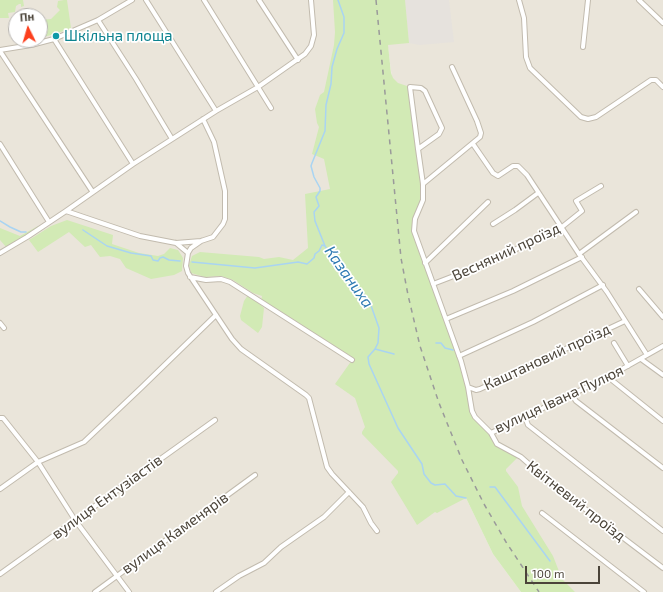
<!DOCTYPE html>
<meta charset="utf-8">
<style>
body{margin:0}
#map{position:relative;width:663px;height:592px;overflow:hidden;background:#f6f3ec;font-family:"Exo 2",sans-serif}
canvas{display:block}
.north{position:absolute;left:8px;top:8px;width:40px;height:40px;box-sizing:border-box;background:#fff;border:1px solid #b7b4b0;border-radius:50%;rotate:355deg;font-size:11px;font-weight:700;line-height:16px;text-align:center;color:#4b4439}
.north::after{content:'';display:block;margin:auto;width:14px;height:18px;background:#fc3f1d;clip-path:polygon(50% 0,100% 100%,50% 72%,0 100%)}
.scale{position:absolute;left:525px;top:566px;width:75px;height:18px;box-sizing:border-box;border:2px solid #4b4439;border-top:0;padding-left:5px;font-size:12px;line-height:14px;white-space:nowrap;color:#4b4439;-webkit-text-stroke:3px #fff;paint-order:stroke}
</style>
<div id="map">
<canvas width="663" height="592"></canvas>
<div class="north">Пн</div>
<div class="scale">100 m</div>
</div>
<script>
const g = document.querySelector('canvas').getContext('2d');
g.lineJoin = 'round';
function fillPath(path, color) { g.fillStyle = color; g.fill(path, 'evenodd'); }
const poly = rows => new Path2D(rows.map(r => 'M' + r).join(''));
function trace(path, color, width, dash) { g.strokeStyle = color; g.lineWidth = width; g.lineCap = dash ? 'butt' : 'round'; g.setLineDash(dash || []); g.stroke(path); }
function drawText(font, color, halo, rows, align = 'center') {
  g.font = font + ' "Exo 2",sans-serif'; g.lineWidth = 3.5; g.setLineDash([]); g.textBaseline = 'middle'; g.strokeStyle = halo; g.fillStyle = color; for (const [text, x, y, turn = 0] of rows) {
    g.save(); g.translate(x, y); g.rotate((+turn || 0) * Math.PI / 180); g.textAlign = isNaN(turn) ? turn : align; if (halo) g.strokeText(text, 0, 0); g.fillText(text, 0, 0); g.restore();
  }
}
fillPath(poly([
 [0,0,366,0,466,498,493,554,521,592,0,592],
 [16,16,40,16,40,40,16,40],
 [382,0,663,0,663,592,548,592,426,347]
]), '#eae5da');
fillPath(poly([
 [405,0,449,0,454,42,420,45,409,43]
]), '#e6e2dd');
fillPath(poly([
 [0,0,23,0,24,6,21,7,21,4,19,4,16,6,15,12,8,13,9,18,0,18],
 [64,0,67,0,71,28,58,33,40,38,40,20,51,19,60,10,57,7,58,1],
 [333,0,405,0,409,43,388,45,391,73,393,78,398,83,410,87,423,196,414,228,461,361,472,411,491,433,497,444,519,456,506,469,506,471,518,487,522,506,553,556,562,579,575,592,521,592,493,554,466,498,437,513,435,512,417,525,391,482,398,473,398,471,362,434,362,432,365,427,355,398,335,384,352,360,261,301,262,296,253,293,233,280,221,276,205,277,191,273,189,265,192,256,200,252,259,257,264,259,279,257,293,260,308,248,305,194,330,189,324,159,312,154,319,127,317,123,315,109,320,95,324,92,334,45,335,32],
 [67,220,113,235,112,244,139,253,158,256,164,254,170,248,178,250,183,258,182,271,174,275,151,279,126,268,120,259,110,256,100,257,91,245,85,247,69,232,38,252,29,240,51,226],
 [38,226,38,229,7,248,0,240,0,228,20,236],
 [248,295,255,299,264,308,262,327,258,333,241,320,240,316,244,301]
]), '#d2eab5');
trace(poly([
 [338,0,344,17,344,33,337,49,332,67,331,84,326,105,325,131,312,163,311,166,314,177,320,188,320,191,316,197,319,206,314,212,315,221,325,246,334,261,344,269,351,281,369,300,379,328,378,343,375,349,368,357,369,364,398,428,422,464,424,474,431,483,435,485,445,484,456,496,466,498],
 [0,221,10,227,21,232,26,232],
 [83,230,107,246,131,253,151,256,153,260,158,261,160,258,163,257,169,260,180,261],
 [192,262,255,268,298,262,307,264,314,258,315,254,319,251,322,245,325,246],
 [436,343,441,343,445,348,453,350],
 [375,349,394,354],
 [490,487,495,487,550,561]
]), '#a9d4f2', 1.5);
const street = poly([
 [146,0,216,111],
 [204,0,271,108],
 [259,0,298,60],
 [519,0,524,18,526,57,530,68,581,117,588,119,596,117,651,80,656,80,663,87],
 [639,0,663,23],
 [98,20,136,79,172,139],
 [54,39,133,164],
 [583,47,588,0],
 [0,50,31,45,54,39,98,20,132,0],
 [0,51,92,191],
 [0,144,49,222],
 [473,144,493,173,498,176,513,166,518,166,527,175,579,254,607,292,647,355],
 [418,149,439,134,442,128,425,91,421,88,410,87,418,149,423,184,423,200,415,219,414,231,461,361,468,387,472,411,475,417,491,433,497,444,521,457,547,480,663,568],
 [423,184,480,137,481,133,477,121,452,67],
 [66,211,140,236,176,243,201,241,213,237,223,224,225,219,225,191,214,142,203,119],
 [493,224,515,210,538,193],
 [201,241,191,248,188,253,186,266,188,273,232,339,241,349,306,395,309,398,327,467,332,474,363,507,371,523,377,531],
 [176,243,188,253],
 [0,253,27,237,66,211,133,164,216,111,258,87,305,54,311,46,314,35,311,0],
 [579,254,636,212],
 [425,263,488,202],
 [190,277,206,280,221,279,230,282,352,360],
 [433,284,485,264,562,227,582,211,576,201,601,186],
 [639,289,663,317],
 [446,319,513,291,582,257],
 [0,323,4,328],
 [614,343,628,366],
 [459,356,533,322,603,285],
 [641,359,663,375],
 [608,377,663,421],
 [468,387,476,390,480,389,625,321],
 [572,395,576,401,663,468],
 [525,417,528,425,663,531],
 [0,418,3,418,7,423,38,462,75,520,129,592],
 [491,433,608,377,663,346],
 [0,489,38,462,84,442,142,387,216,315],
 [542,513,644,592],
 [0,574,215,420],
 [95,592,255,475],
 [216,592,239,576,264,563,281,547,324,517,349,492]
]);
trace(street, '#c2bbae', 6);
trace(street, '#fff', 4);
trace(poly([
 [376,0,401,258,408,295,420,346,439,403,462,460,484,504,506,542,539,592]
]), '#9a9a9a', 1.5, [5, 5]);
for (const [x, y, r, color] of [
 [56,36,4,"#0f9aa8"]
]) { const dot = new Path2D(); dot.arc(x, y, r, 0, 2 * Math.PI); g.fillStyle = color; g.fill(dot); trace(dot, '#fff', 1.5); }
drawText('15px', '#0d838f', '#fff', [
 ["Шкільна площа",64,36]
], 'left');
drawText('15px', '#4b4439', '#fff', [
 ["Весняний проїзд",506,252,-25],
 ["Каштановий проїзд",547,357,-25],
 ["вулиця Івана Пулюя",559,399,-25],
 ["вулиця Ентузіастів",107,497,-36],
 ["Квітневий проїзд",576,501,38],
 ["вулиця Каменярів",175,533,-36]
]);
drawText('italic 16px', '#2e7ab2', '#fff', [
 ["Казаниха",349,277,55]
]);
</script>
